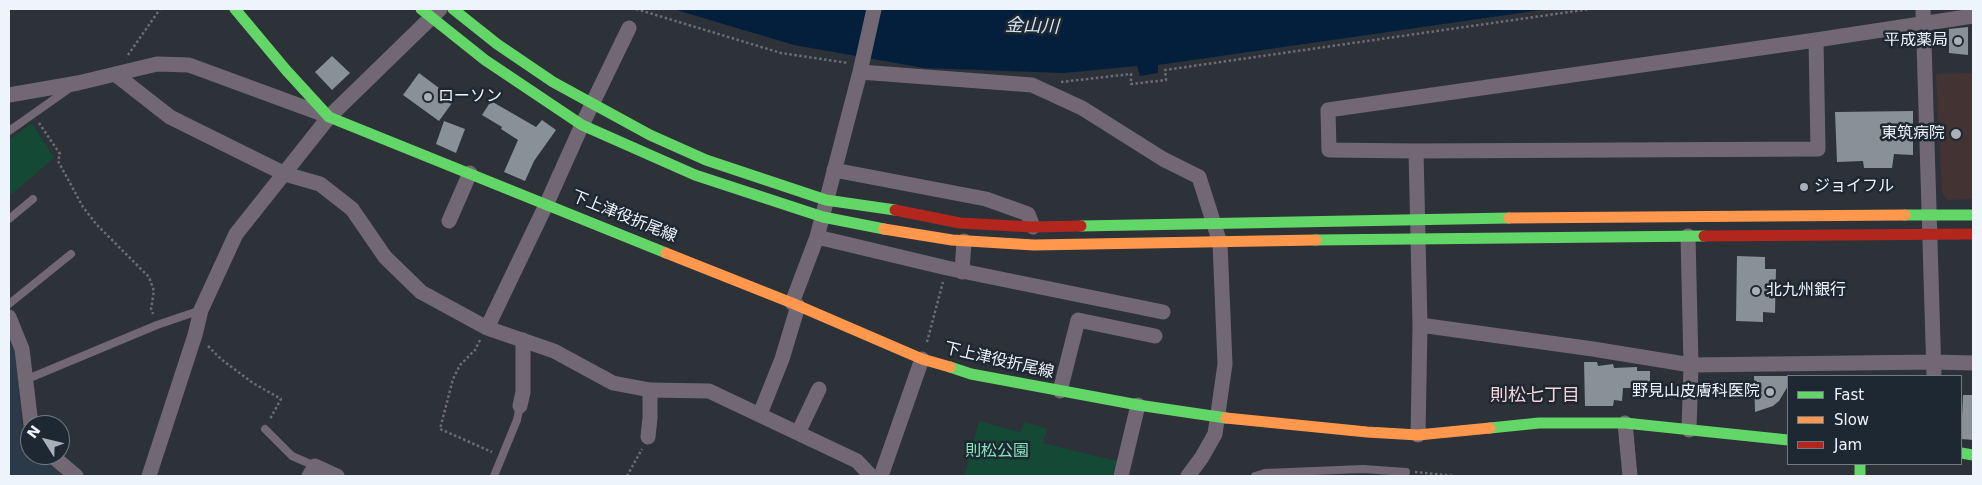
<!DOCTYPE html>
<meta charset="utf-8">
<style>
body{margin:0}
#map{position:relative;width:1982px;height:485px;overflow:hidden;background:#2d3238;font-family:"DejaVu Sans",sans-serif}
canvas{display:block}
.frame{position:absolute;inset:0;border:10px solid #edf4fb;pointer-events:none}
.legend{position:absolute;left:1787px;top:375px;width:175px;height:90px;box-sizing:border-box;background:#1e2833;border:1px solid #717a83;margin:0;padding:6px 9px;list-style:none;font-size:15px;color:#edf4fb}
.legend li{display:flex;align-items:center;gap:10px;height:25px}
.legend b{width:25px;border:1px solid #717a83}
.north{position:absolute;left:20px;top:415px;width:50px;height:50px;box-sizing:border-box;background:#1e2833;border:1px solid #717a83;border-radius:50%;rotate:306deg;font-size:14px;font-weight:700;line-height:20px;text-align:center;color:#edf4fb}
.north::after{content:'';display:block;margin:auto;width:18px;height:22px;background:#aab0b7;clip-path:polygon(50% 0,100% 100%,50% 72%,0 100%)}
</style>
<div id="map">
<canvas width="1982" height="485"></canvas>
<div class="frame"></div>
<ul class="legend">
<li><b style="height:6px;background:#63d668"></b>Fast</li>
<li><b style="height:6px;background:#ff974d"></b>Slow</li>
<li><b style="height:6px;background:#b3261e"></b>Jam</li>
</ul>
<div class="north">N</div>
</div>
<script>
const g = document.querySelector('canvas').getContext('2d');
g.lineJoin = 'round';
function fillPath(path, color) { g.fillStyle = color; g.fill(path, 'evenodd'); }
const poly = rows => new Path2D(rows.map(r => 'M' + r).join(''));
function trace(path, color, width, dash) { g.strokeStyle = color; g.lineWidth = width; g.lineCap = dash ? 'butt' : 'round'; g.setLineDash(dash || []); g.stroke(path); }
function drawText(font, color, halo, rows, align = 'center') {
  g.font = font + ' "DejaVu Sans","Noto Sans JP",sans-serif'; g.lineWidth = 5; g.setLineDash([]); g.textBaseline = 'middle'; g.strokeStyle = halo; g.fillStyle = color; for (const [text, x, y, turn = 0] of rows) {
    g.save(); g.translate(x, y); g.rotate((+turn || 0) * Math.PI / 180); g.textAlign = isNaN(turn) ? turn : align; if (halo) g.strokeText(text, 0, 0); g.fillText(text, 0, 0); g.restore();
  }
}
fillPath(poly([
 [9,337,16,354,22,426,30,438,30,455,40,455,63,476,9,476]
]), '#2b3948');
fillPath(poly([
 [1973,73,1973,199,1948,200,1942,193,1936,74]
]), '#433332');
fillPath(poly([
 [32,123,54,158,9,196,9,140],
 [979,421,1020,432,1025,422,1047,429,1043,443,1117,461,1112,476,964,476]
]), '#134935');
fillPath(poly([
 [673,9,1548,9,1158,65,1158,73,1140,76,1137,66,1064,73,924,68,794,45]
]), '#041f3b');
fillPath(poly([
 [1968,27,1968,55,1949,53,1949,29],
 [332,56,350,73,332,90,315,72],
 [419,73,447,94,444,98,452,103,439,121,403,95],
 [491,101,536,127,542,120,556,130,534,161,525,181,504,172,518,140,501,129,502,127,482,115],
 [1913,111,1913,155,1894,154,1892,168,1864,168,1863,161,1837,162,1835,112],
 [444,121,465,129,456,153,436,144],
 [1737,256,1765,257,1765,269,1776,269,1775,313,1763,312,1763,322,1736,321],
 [1584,362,1597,362,1598,366,1613,364,1614,368,1637,367,1637,371,1650,371,1650,388,1623,388,1622,401,1614,400,1613,406,1585,406],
 [1754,376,1788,376,1788,386,1779,401,1773,406,1755,412],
 [1963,395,1973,395,1973,440,1961,439]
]), '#889098');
trace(poly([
 [636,9,781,53,848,63],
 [128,55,160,9],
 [1061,82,1131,74,1131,84,1166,80,1165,70,1590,9],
 [39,123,60,154,58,161,83,207,97,225,149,277,154,291,151,309,153,314],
 [480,340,475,350,460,365,453,379,440,429,492,452],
 [927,342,943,282],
 [208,346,222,360,253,383,281,399,270,419],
 [1415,472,1454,476],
 [627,476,642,449]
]), '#6f6b73', 2.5, [2.5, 2.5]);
trace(poly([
 [9,131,70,88],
 [9,219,33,199],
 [9,304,71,254],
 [25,380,157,325,201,310],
 [265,429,292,456,315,466],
 [1265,473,1363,469,1406,472],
 [494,476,517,420,520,406],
 [1255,476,1265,473,1270,474]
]), '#726874', 8);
trace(poly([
 [1923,9,1934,376],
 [1816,40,1818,149,1416,151,1329,150,1328,110,1816,40,1973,16],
 [860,72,1032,85,1082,108,1163,159,1199,177,1220,243,1225,364,1215,434,1202,457,1188,476],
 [115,74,170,117,285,174,320,184,352,209,385,257,421,292,487,328,554,351,613,383,650,390,709,391,857,461,871,476],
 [9,95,78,83,157,64,189,65,325,115],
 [1416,151,1420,325,1418,435],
 [834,170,986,199,1028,214,1033,227],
 [449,221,470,173],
 [1688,236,1691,365,1689,430],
 [817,237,947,268,1163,312],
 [962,272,964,241],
 [792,303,817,237,860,72,874,9],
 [9,317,22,349,31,425],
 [1420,325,1593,349,1691,365,1934,362,1973,363],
 [487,328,547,203,582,125,629,28],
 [1060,391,1078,320,1155,336],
 [520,406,523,392,523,340],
 [760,414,782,359,798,306],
 [1625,423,1630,476],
 [798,433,819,389],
 [648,437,650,418,650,390],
 [51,455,76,476],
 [149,476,195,335,201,310,236,234,329,117,440,9],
 [309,476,315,466,337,476],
 [881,476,922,359],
 [1121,476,1138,405]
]), '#726874', 15);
trace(poly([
 [235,9,286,70,329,117,666,253],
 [421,9,485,60,582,125,695,175,823,217,884,229],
 [453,9,497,44,553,82,650,135,706,160,826,200,895,210],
 [1905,215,1973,215],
 [1081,226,1509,218],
 [1316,240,1704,236],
 [950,367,971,374,1138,405,1226,418],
 [1490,428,1539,423,1625,423,1788,440],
 [1961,453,1973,455],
 [1860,464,1860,476]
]), '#63d668', 11);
trace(poly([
 [1509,218,1905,215],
 [884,229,952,240,1034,245,1316,240],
 [666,253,792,303,922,359,950,367],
 [1226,418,1367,432,1418,435,1490,428]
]), '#ff974d', 11);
trace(poly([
 [895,210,960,223,1033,227,1081,226],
 [1704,236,1973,234]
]), '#b3261e', 11);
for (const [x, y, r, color] of [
 [1958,41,5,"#aab0b7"],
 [428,97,5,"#aab0b7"],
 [1956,134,6,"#aab0b7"],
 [1804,187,5,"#aab0b7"],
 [1756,291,5,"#aab0b7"],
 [1770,392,5,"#aab0b7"]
]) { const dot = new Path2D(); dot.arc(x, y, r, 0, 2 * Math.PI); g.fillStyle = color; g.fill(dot); trace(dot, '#1e2833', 2); }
drawText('16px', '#edf4fb', '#1e2833', [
 ["平成薬局",1948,41],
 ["ローソン",438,97,"left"],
 ["東筑病院",1945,134],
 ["ジョイフル",1814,187,"left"],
 ["北九州銀行",1766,291,"left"],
 ["野見山皮膚科医院",1760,392]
], 'right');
drawText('16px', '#edf4fb', '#1e2833', [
 ["下上津役折尾線",624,217,22],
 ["下上津役折尾線",999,361,13]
]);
drawText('16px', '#81e5b6', '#1e2833', [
 ["則松公園",997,452]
]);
drawText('italic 18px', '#d6e2f0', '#1e2833', [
 ["金山川",1032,27,2]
]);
drawText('18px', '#f9d5d8', '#1e2833', [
 ["則松七丁目",1535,396]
]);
</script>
